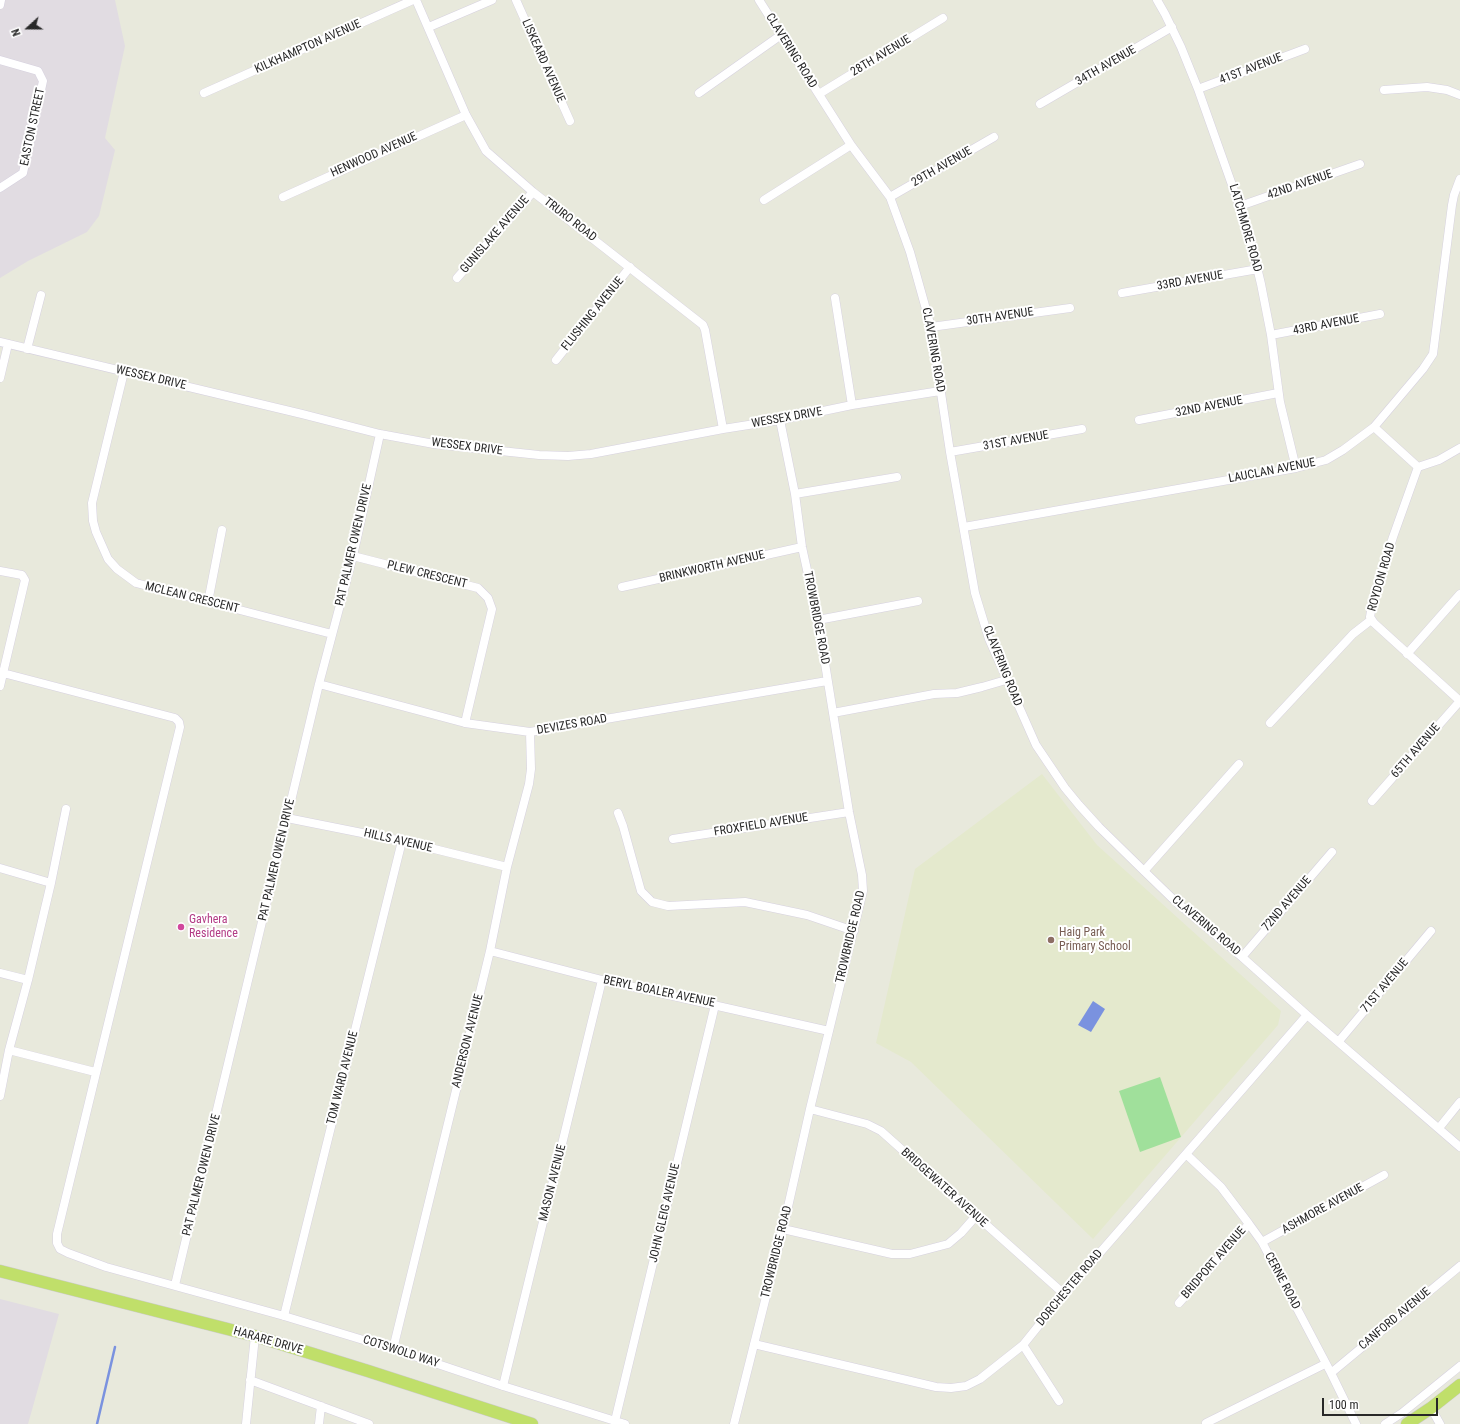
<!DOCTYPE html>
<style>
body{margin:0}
#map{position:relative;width:1460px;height:1424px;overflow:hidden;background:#e8e9dc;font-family:"Roboto Condensed",sans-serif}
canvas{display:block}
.north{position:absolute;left:8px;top:8px;width:40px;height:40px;-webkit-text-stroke:3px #fff;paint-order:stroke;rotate:249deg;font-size:11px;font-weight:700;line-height:16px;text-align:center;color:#282828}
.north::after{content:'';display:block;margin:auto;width:14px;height:18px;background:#282828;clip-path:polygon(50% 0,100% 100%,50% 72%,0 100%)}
.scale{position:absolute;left:1322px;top:1398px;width:116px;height:18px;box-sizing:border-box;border:2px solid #282828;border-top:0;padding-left:5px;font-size:12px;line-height:14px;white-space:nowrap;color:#282828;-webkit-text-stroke:3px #fff;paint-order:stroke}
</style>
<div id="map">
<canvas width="1460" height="1424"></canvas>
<div class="north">N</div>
<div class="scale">100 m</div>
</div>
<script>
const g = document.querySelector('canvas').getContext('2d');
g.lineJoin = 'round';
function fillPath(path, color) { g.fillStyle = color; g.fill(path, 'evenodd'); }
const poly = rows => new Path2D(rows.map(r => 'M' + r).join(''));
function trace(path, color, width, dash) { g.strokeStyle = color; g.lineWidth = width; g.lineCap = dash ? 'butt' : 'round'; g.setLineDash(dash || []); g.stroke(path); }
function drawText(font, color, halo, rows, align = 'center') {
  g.font = font + ' "Roboto Condensed",sans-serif'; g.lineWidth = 4; g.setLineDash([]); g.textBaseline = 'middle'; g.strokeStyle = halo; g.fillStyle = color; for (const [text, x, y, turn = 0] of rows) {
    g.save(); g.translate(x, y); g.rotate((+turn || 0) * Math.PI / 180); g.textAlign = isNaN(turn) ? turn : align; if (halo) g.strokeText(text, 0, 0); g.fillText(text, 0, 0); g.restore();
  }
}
fillPath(poly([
 [0,0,115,0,125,46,105,138,115,150,99,216,87,232,28,261,0,278],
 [0,1299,59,1314,28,1424,0,1424]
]), '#e1dce2');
fillPath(poly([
 [1042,774,1097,845,1281,1011,1278,1025,1093,1239,911,1062,876,1043,915,869]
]), '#e4e9cd');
fillPath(poly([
 [1160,1077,1181,1137,1140,1152,1119,1091]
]), '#a0e09b');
fillPath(poly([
 [1093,1001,1105,1009,1091,1032,1078,1025]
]), '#7a92df');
trace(poly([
 [97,1424,115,1347]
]), '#7a92df', 2.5);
const minor = poly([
 [416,0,466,115,486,151,533,192,703,325,705,330,723,429],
 [516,0,570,121],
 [759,0,851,145,890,197,910,252,931,327,950,452,975,593,989,639,1036,745,1065,788,1079,805,1099,827,1144,871,1175,901,1242,957,1307,1015,1460,1147],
 [1157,0,1165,14,1181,47,1198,89,1248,230,1261,284,1271,335,1280,402,1296,468],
 [0,5,1,0],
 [429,27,492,0],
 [0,60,38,71,43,81,23,173,0,188],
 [1198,89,1305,49],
 [1384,90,1427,87,1447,90,1460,95],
 [204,93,413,0],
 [699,93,781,35],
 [819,94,943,18],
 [1040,104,1172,27],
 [283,197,466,115],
 [890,197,994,137],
 [764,200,851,145],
 [1240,206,1360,164],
 [457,278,533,192],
 [1122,293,1258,269],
 [835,298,852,405],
 [931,327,1070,308],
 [1271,335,1380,314],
 [0,342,302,414,380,434,434,444,539,455,568,456,591,454,723,429,780,420,852,405,940,391],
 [27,349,41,295],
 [556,360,630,267],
 [124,372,92,503,93,521,96,532,108,559,117,569,136,583,332,634],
 [0,378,8,344],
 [1139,420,1278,393],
 [1374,427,1418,467],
 [950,452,1082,429],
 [1418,467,1393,537,1373,600,1370,617,1374,623,1460,701],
 [1418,467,1439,460,1460,448],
 [795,494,897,477],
 [964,527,1296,468,1326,460,1343,450,1374,427,1423,369,1433,354,1452,205,1454,195,1460,179],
 [353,556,478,588,488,598,492,609,465,723],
 [0,571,22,575,25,580,0,686],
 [622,587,802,547],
 [208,602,222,530],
 [818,620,918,601],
 [1407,654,1460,594],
 [3,673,175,718,179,722,180,727,57,1234,57,1243,60,1249,68,1253,106,1267,284,1316,393,1349,503,1386,625,1424],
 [319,684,465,723,530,732,827,681],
 [833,713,934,694,957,693,982,687,1006,680],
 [1270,723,1353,634,1371,620],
 [1372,801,1460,701],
 [618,813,623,826,641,891,652,902,668,906,745,902,807,915,854,931],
 [287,818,402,841,507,867],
 [673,839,849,812],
 [0,868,51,883,28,980,9,1050,0,1096],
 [1144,871,1239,764],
 [51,883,66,809],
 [490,951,602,980,829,1031],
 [1242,957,1332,852],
 [0,973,28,980],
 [1339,1041,1431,931],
 [9,1050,95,1072],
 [810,1109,867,1124,881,1131,1064,1294],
 [1439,1128,1460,1102],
 [1186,1154,1221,1187,1249,1224,1262,1242,1331,1373,1356,1424],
 [783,1229,892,1254,910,1254,948,1244,961,1233,976,1216],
 [1262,1242,1384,1175],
 [175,1285,319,684,353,556,380,434],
 [1179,1303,1249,1224],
 [284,1316,402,841],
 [754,1344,936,1387,951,1388,966,1386,980,1379,1023,1345,1064,1294,1307,1015],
 [1023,1345,1059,1401],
 [393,1349,490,951,507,867,529,784,531,769,530,732],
 [1331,1373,1460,1266],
 [250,1380,369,1424],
 [503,1386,602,980],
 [1431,1408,1440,1424],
 [615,1421,715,1005],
 [1206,1423,1325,1364],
 [246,1424,255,1336],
 [319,1424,321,1406],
 [734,1424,783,1229,810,1109,863,891,862,875,849,812,818,620,802,547,795,494,780,420],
 [1385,1424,1402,1413,1460,1366]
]);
const primary = poly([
 [0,1271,255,1336,368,1371,532,1424],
 [1407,1424,1431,1408,1460,1385]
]);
trace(minor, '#d6d1df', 9);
trace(primary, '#cbcbcb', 13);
trace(minor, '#fff', 8);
trace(primary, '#c0df6a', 12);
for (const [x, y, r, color] of [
 [181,927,4,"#d1479c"],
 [1051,940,4,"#8d6e63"]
]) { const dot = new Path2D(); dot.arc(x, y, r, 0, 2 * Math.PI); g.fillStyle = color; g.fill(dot); trace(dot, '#fff', 1.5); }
drawText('12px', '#282828', '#fff', [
 ["KILKHAMPTON AVENUE",308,47,-24],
 ["CLAVERING ROAD",791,51,58],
 ["28TH AVENUE",881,56,-31],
 ["LISKEARD AVENUE",543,61,66],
 ["34TH AVENUE",1106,66,-30],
 ["41ST AVENUE",1251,69,-21],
 ["EASTON STREET",33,127,-78],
 ["HENWOOD AVENUE",374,155,-24],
 ["29TH AVENUE",942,167,-30],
 ["42ND AVENUE",1300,185,-19],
 ["TRURO ROAD",570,220,38],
 ["LATCHMORE ROAD",1245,228,74],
 ["GUNISLAKE AVENUE",495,235,-49],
 ["33RD AVENUE",1190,281,-10],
 ["FLUSHING AVENUE",593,314,-51],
 ["30TH AVENUE",1000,317,-8],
 ["43RD AVENUE",1326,325,-11],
 ["CLAVERING ROAD",933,350,80],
 ["WESSEX DRIVE",151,378,13],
 ["32ND AVENUE",1209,407,-11],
 ["WESSEX DRIVE",787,418,-10],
 ["31ST AVENUE",1016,441,-10],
 ["WESSEX DRIVE",467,447,7],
 ["LAUCLAN AVENUE",1272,471,-11],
 ["PAT PALMER OWEN DRIVE",354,545,-77],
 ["BRINKWORTH AVENUE",712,567,-13],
 ["PLEW CRESCENT",427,575,14],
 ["ROYDON ROAD",1382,577,-74],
 ["MCLEAN CRESCENT",192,598,14],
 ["TROWBRIDGE ROAD",816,618,79],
 ["CLAVERING ROAD",1002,666,68],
 ["DEVIZES ROAD",572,725,-10],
 ["65TH AVENUE",1416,751,-49],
 ["FROXFIELD AVENUE",761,825,-9],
 ["HILLS AVENUE",398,841,13],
 ["PAT PALMER OWEN DRIVE",277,860,-77],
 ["72ND AVENUE",1287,904,-49],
 ["CLAVERING ROAD",1206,926,40],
 ["TROWBRIDGE ROAD",851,937,-77],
 ["71ST AVENUE",1385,986,-50],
 ["BERYL BOALER AVENUE",659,992,12],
 ["ANDERSON AVENUE",468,1041,-76],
 ["TOM WARD AVENUE",343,1078,-76],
 ["PAT PALMER OWEN DRIVE",202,1175,-76],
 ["MASON AVENUE",553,1183,-76],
 ["BRIDGEWATER AVENUE",944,1188,42],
 ["ASHMORE AVENUE",1323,1209,-29],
 ["JOHN GLEIG AVENUE",665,1213,-77],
 ["TROWBRIDGE ROAD",777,1252,-76],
 ["BRIDPORT AVENUE",1214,1263,-49],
 ["CERNE ROAD",1282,1281,62],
 ["DORCHESTER ROAD",1070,1288,-50],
 ["CANFORD AVENUE",1395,1319,-40],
 ["HARARE DRIVE",268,1341,16],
 ["COTSWOLD WAY",401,1352,18]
]);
drawText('12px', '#b23c85', '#fff', [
 ["Gavhera",189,920],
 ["Residence",189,934]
], 'left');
drawText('12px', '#785e54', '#fff', [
 ["Haig Park",1059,933],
 ["Primary School",1059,947]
], 'left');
</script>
